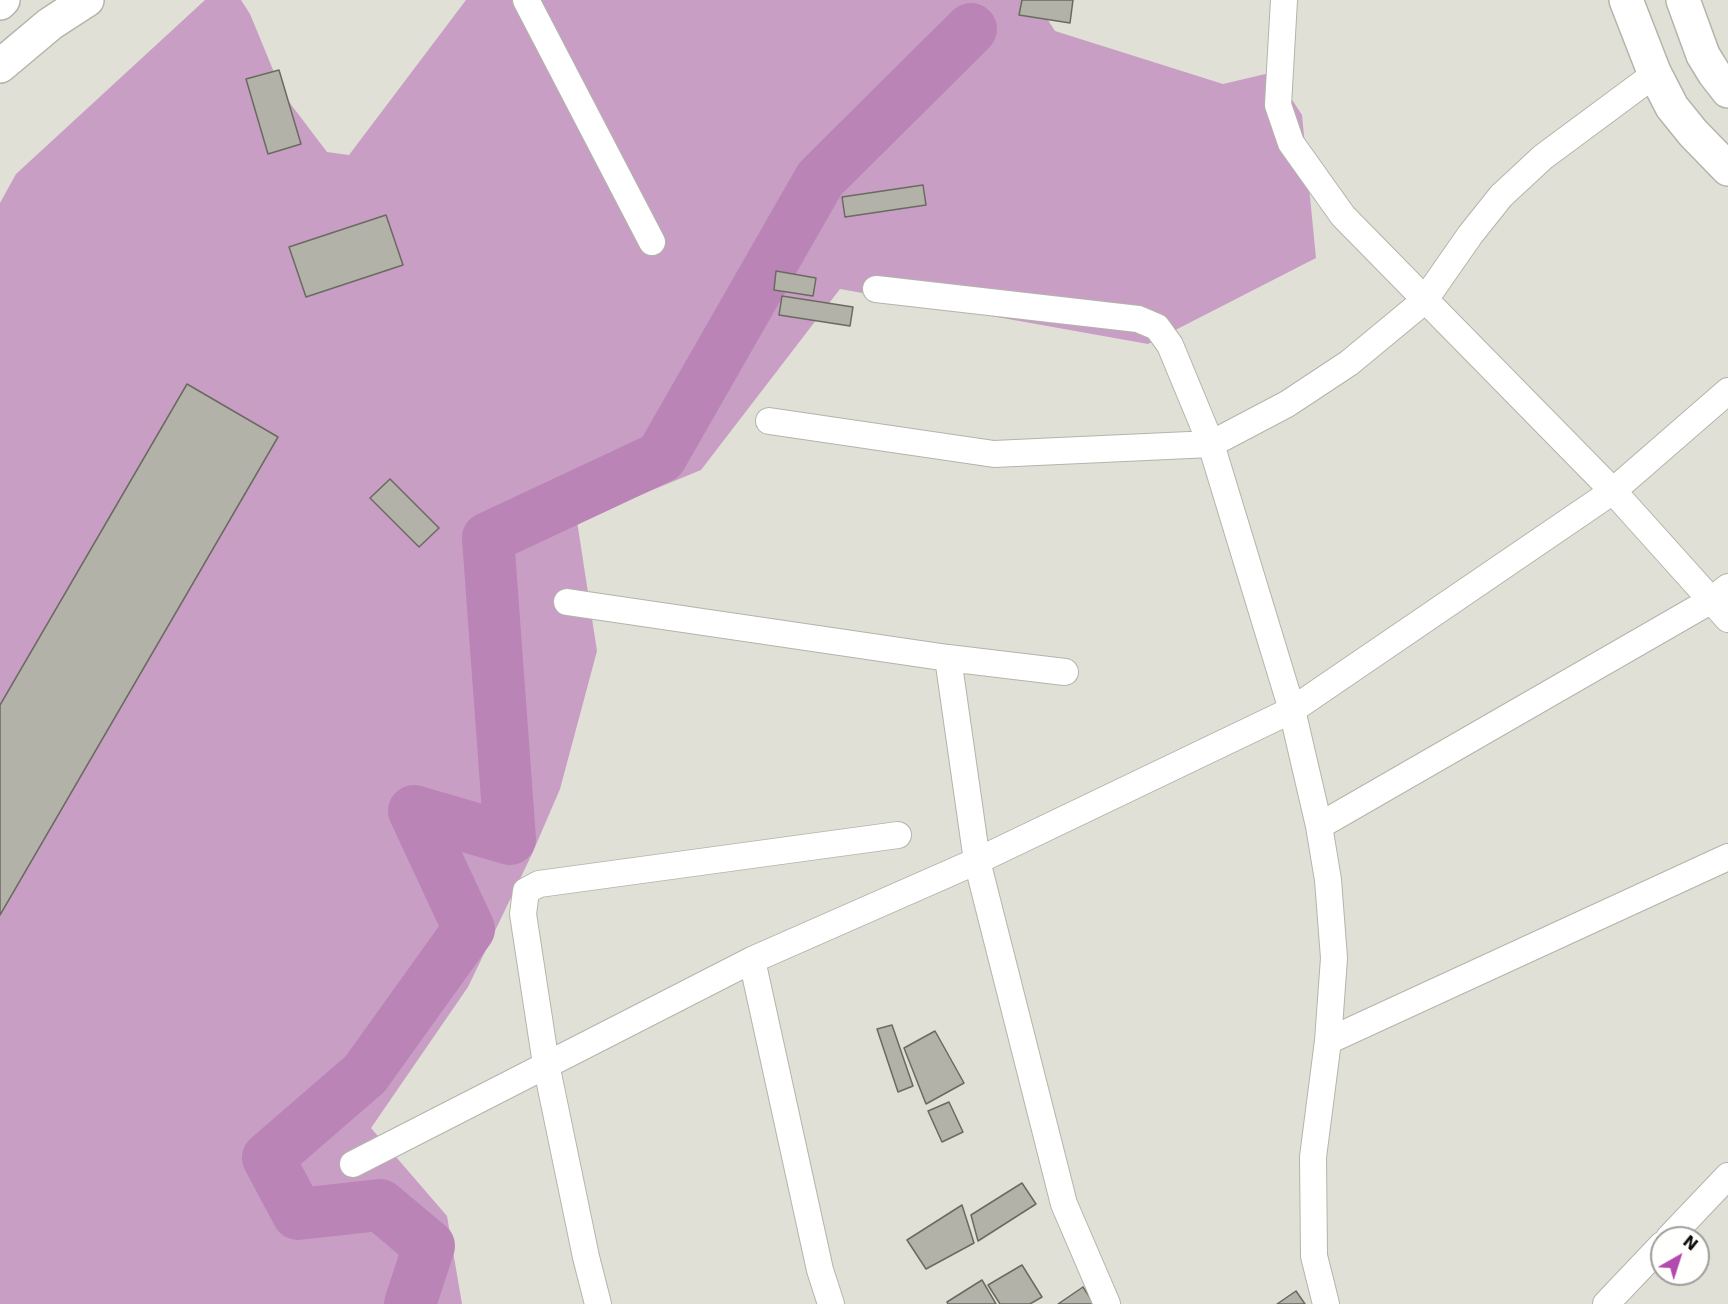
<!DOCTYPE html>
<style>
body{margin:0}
#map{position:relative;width:1728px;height:1304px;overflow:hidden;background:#e0e0d7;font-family:"DejaVu Sans",sans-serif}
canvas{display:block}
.north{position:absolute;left:1650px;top:1226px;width:60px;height:60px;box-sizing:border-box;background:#fffffe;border:2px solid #9e9e9c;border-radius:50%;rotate:39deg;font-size:16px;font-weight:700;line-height:24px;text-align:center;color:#0d0d0a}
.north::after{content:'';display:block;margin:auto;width:21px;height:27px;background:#b24aad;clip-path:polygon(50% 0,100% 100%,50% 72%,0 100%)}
</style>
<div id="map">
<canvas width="1728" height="1304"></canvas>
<div class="north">N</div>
</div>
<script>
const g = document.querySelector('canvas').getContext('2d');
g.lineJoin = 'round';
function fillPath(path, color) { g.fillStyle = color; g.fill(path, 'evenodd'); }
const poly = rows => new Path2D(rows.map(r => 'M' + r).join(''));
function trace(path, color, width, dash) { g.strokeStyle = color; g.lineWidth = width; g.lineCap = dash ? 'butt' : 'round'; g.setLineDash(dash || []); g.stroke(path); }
fillPath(poly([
 [205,0,241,0,250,14,283,94,327,152,349,155,466,0,1035,0,1055,31,1223,84,1274,72,1302,115,1316,258,1148,344,840,289,701,470,577,521,597,651,560,789,532,854,468,987,371,1128,447,1216,462,1304,0,1304,0,203,16,174]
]), '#c99ec5');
trace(poly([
 [410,1304,429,1246,380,1205,298,1214,268,1158,365,1074,469,929,414,811,510,839,488,538,661,457,820,179,971,29]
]), '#ba84b6', 52);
const building = poly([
 [1022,0,1073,0,1070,23,1019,15,1022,0],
 [279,70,301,144,268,154,246,79,279,70],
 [923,185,926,205,845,217,842,197,923,185],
 [386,215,403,265,306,297,289,247,386,215],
 [776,271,816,278,813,296,774,290,776,271],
 [782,296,853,307,850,326,779,315,782,296],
 [187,384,278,437,0,915,0,705,187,384],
 [390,479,439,528,419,547,370,498,390,479],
 [892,1025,913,1086,898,1092,877,1029,892,1025],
 [935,1031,964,1083,926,1104,904,1048,935,1031],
 [949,1102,963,1132,942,1142,928,1111,949,1102],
 [1022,1183,1036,1204,978,1241,971,1215,1022,1183],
 [962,1205,974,1243,926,1269,907,1240,962,1205],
 [1022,1265,1042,1297,1030,1304,1000,1304,988,1285,1022,1265],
 [982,1280,996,1304,948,1304,947,1302,982,1280],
 [1083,1287,1094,1304,1058,1304,1083,1287],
 [1296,1291,1305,1304,1277,1304,1296,1291]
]);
fillPath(building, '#b2b2a9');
trace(building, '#6a6a61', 1.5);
const street = poly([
 [526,0,652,242],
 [1284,0,1278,105,1291,143,1343,216,1613,491,1728,619],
 [876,289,1138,319,1157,327,1170,345,1211,444,1292,710,1319,826,1328,880,1334,958,1328,1041,1313,1157,1314,1256,1326,1304],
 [769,421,994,454,1211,444,1287,404,1349,363,1424,301,1470,235,1501,196,1543,157,1655,74],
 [567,602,948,658,977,861,1064,1204,1107,1304],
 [948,658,1065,672],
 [1319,826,1710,601,1728,587],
 [752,960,820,1270,831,1304],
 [1328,1041,1728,857],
 [353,1164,752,960,977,861,1292,710,1613,491,1728,391],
 [1669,1238,1728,1176],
 [598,1304,586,1257,546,1064,523,914,526,891,539,884,898,835],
 [1606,1304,1662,1245]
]);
const primary = poly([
 [1626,0,1654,72,1672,107,1693,133,1728,169],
 [1683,0,1703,55,1714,73,1728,91],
 [0,3,3,0],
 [0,66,50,24,87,0]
]);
trace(street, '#b3b4aa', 28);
trace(primary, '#b3b4aa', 36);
trace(street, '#fff', 26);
trace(primary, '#fff', 33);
</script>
